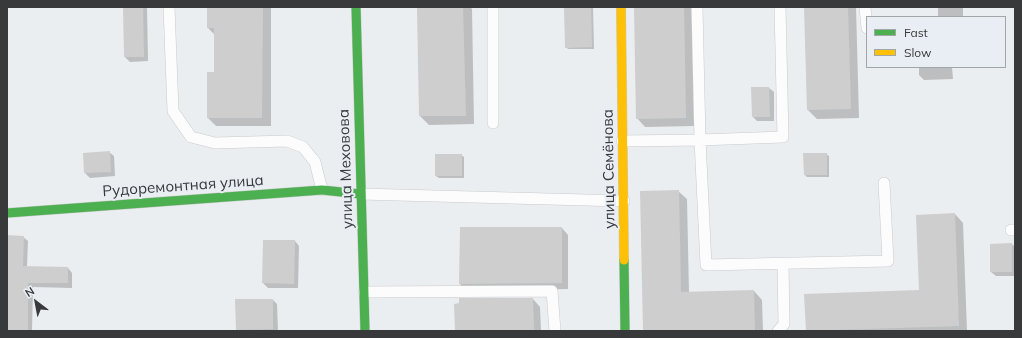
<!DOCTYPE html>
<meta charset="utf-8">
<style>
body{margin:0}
#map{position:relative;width:1022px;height:338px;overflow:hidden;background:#ebeef0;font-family:Mulish,sans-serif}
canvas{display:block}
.frame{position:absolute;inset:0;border:8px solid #37393b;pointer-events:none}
.legend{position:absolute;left:866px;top:16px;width:140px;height:52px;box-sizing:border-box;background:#e8eef3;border:1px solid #a1a6a9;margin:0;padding:5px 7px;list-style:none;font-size:12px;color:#37393b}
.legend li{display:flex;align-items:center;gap:8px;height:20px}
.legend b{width:20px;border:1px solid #a1a6a9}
.north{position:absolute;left:16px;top:282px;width:40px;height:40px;-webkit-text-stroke:3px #e8eef3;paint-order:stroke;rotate:328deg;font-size:11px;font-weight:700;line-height:16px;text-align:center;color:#37393b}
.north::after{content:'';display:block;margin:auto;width:14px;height:18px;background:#37393b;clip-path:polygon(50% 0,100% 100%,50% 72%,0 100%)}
</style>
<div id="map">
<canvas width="1022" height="338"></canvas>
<div class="frame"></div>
<ul class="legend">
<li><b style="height:5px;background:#4caf50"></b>Fast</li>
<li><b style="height:5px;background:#ffc107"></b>Slow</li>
</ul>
<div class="north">N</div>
</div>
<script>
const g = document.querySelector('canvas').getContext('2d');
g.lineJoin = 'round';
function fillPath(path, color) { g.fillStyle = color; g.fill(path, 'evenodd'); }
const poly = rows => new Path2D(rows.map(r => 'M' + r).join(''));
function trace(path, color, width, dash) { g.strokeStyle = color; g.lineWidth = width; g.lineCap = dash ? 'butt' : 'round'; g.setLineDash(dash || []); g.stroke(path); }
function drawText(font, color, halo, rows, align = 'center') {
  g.font = font + ' Mulish,sans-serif'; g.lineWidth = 4; g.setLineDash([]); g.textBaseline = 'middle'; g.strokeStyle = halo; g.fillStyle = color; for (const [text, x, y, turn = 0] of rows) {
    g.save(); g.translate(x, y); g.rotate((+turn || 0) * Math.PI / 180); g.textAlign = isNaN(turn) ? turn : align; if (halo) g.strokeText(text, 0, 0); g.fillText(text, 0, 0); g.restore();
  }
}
fillPath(poly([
 [124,7,147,7,148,61,130,62,125,57],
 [208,7,271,7,271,126,216,126,208,118,215,73,215,35,208,28],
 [418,7,470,7,472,9,474,124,429,125,420,116],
 [565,7,593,7,594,49,568,49,566,47],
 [635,7,692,7,694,126,645,127,637,118],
 [805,7,856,7,859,118,817,119,808,110],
 [938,7,963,7,963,17,938,17],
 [919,67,952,67,953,79,924,80,919,75],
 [752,88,769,88,774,92,774,121,757,121,753,117],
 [109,152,114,156,115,176,90,178,85,173],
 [826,154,829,156,829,177,807,177,805,175],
 [461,155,464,157,464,178,439,178,436,176],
 [678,191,687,199,689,293,754,291,762,300,763,331,644,331,641,192],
 [955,214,963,223,967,331,807,331,805,295,920,291],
 [461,228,562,228,568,235,568,289,467,291,460,284],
 [7,236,23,237,28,241,27,267,68,268,72,273,72,288,33,287,32,331,7,331],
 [295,241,299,246,298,288,268,288,263,283],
 [1012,244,1015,247,1015,276,996,276,991,272],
 [533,299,540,307,541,331,456,331],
 [273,300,277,304,278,331,238,331,237,329]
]), '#0003');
fillPath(poly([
 [123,7,143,7,144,57,124,57],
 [207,7,263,7,262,118,207,118,207,72,214,72,214,28,207,28],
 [417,7,463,7,466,116,419,116],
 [564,7,591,7,592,47,565,48],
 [634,7,684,7,686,118,636,119],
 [804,7,848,7,851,109,807,110],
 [751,87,769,87,770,117,752,117],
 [110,151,111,172,84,173,83,153],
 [803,153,827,153,827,175,804,175],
 [435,154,462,154,462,176,435,176],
 [679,190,681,292,754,290,755,330,643,331,640,191],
 [955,213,959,326,806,331,804,294,919,290,916,215],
 [460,227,562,227,562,283,459,284],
 [7,235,24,236,23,266,68,267,68,283,28,283,28,331,7,331],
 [263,240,295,240,294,284,262,283],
 [1012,243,1012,272,990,272,990,244],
 [459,298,533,298,534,331,455,331,454,304,459,303],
 [235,299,273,299,273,329,236,330]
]), '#cdcecd');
const lane = poly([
 [169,7,173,111,191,137,215,143,287,141,303,147,315,162,322,190],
 [493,7,493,123],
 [697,7,700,140,706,265,888,261,884,183],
 [865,7,867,28],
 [622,141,700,140,783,137,780,7],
 [360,194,624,201],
 [1011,230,1015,230],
 [364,292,552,291,555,331],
 [778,331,784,324,783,264]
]);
const fast = poly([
 [356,7,365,331],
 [7,213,322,190,360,194],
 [624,260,625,331]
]);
const slow = poly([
 [621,7,624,260]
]);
trace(lane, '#c8cacc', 12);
trace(fast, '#c8cacc', 10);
trace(slow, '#c8cacc', 10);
trace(lane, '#fcfcfd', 11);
trace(fast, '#4caf50', 9);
trace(slow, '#ffc107', 9);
drawText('15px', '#37393b', '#e8eef3', [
 ["улица Меховова",346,169,-92],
 ["улица Семёнова",609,169,-91],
 ["Рудоремонтная улица",183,186,-4]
]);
</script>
